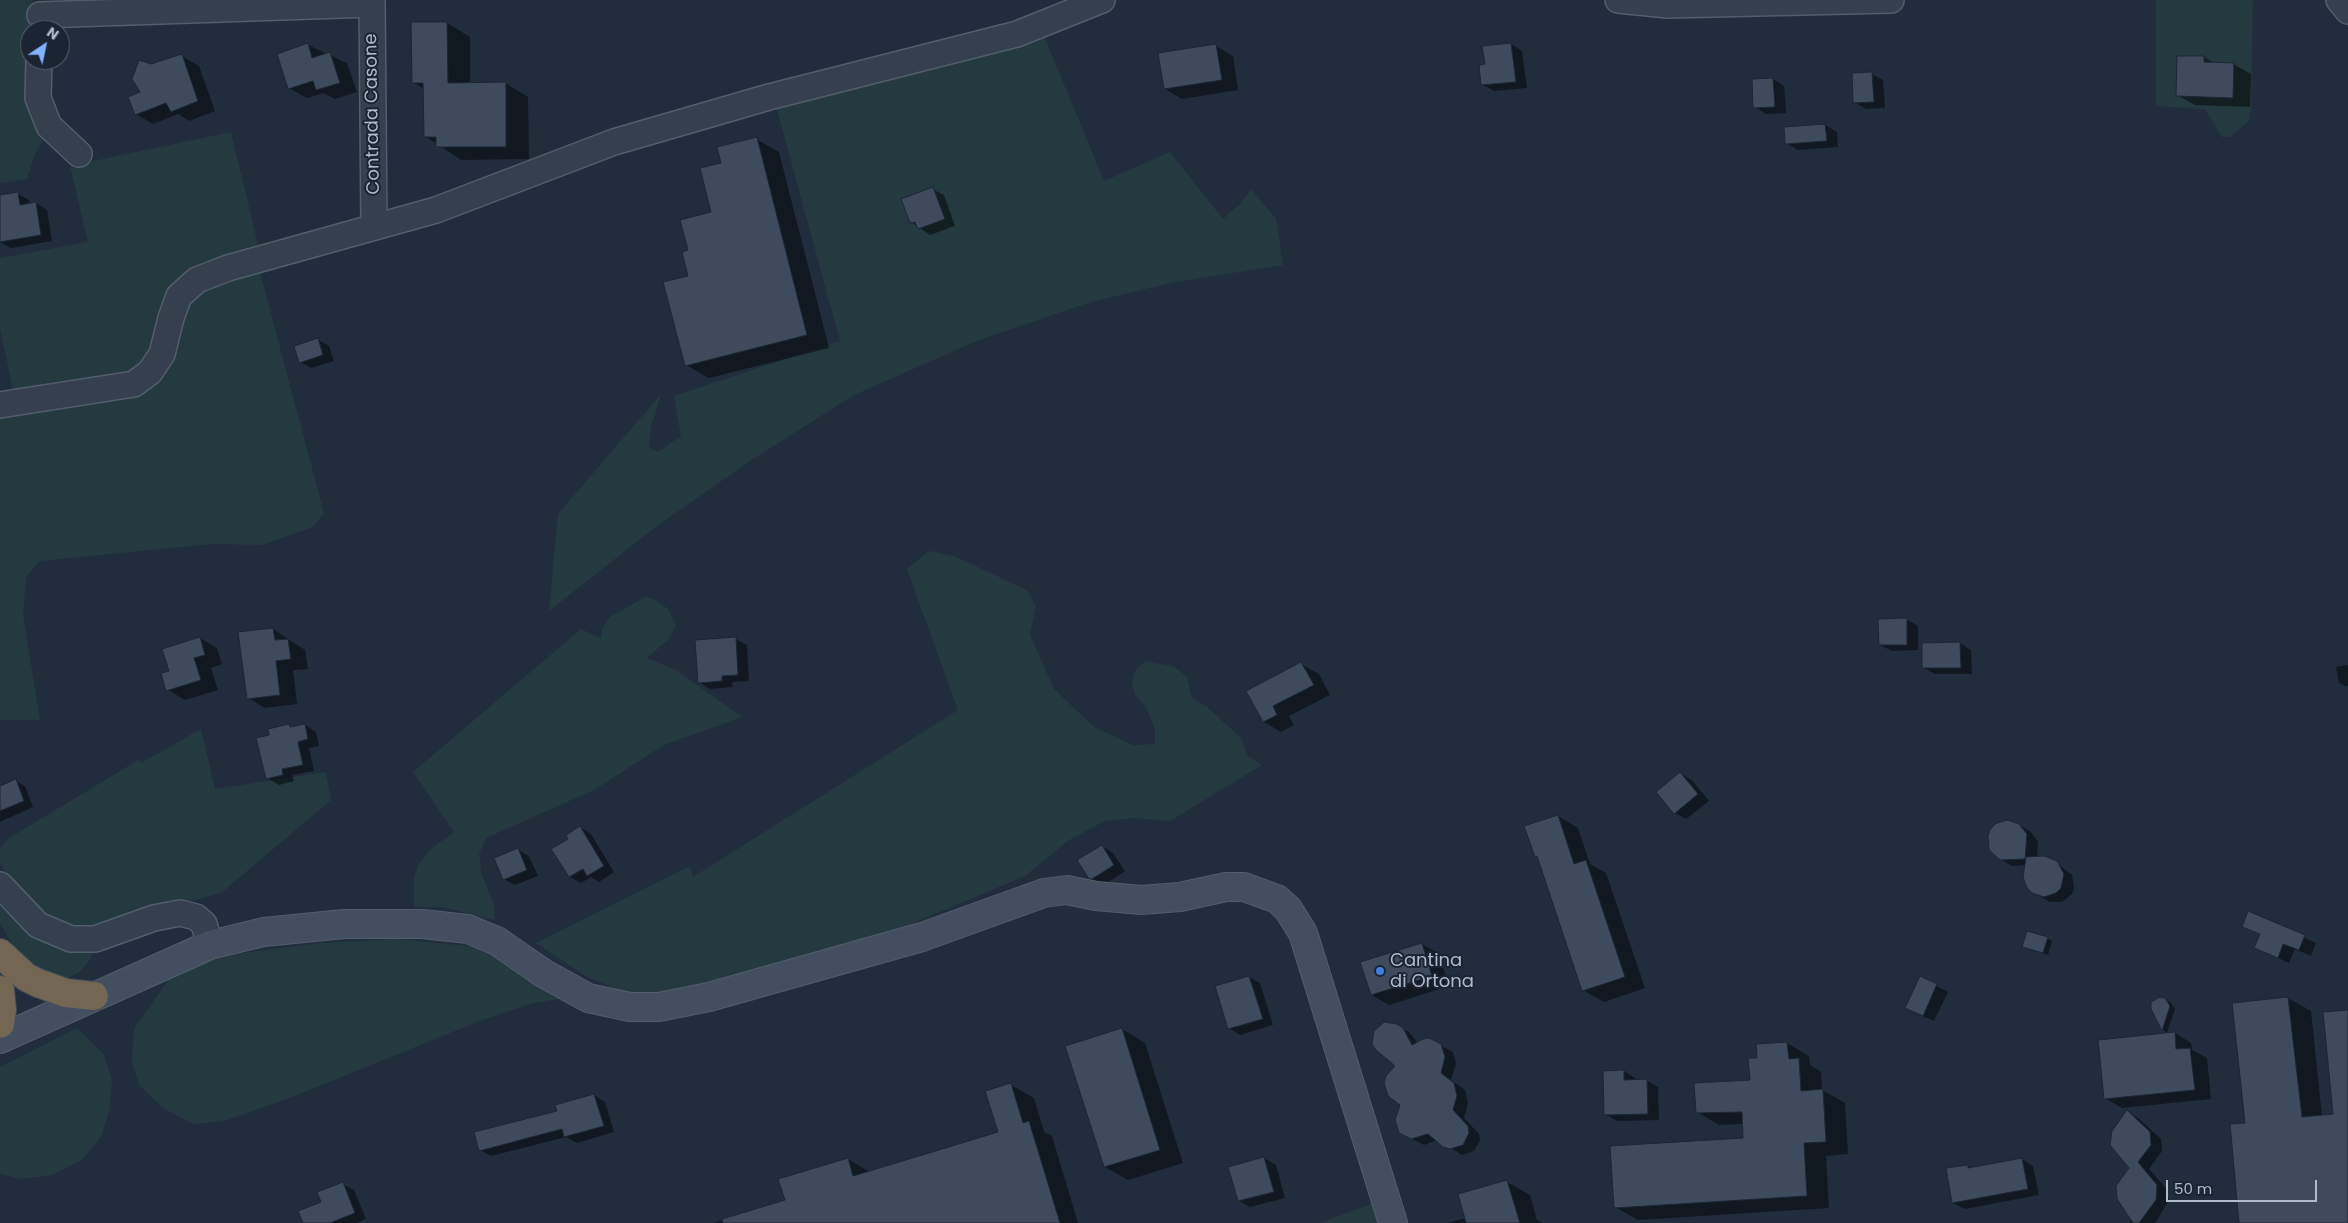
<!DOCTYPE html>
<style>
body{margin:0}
#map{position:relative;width:2348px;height:1223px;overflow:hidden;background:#212d3d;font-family:Poppins,sans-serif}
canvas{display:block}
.north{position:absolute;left:20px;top:20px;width:50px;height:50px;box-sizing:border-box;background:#1a2432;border:1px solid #56606e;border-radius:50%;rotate:34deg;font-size:14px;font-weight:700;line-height:20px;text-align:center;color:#b0bac8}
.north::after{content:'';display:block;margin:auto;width:18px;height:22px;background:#80b2fe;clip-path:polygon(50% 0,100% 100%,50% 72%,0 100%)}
.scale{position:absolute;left:2166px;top:1180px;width:151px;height:22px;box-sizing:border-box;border:2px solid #b0bac8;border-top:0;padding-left:6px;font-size:15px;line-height:18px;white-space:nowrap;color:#b0bac8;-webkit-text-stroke:4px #1a2432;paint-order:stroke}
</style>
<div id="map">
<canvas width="2348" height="1223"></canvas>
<div class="north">N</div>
<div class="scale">50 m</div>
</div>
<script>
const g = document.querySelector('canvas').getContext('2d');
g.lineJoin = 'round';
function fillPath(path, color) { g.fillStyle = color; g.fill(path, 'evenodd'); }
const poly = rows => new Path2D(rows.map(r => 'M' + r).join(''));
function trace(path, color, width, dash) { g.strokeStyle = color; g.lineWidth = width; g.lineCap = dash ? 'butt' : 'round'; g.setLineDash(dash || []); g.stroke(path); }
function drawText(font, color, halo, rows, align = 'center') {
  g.font = font + ' Poppins,sans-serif'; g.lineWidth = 4; g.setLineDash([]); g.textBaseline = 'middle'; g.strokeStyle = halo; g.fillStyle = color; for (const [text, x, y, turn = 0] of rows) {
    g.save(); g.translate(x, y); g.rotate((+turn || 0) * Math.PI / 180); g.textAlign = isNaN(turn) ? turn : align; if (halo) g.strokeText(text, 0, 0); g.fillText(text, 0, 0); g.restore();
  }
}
fillPath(poly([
 [0,0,33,0,34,30,30,30,30,60,45,136,35,154,27,179,0,183],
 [2156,0,2253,0,2251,108,2249,121,2230,137,2222,137,2205,109,2156,106],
 [1040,26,1104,181,1170,152,1223,219,1241,203,1251,189,1276,219,1283,265,1175,282,1091,302,979,340,854,395,750,461,654,528,549,611,558,514,661,394,651,427,649,448,658,452,681,436,674,396,840,341,775,102],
 [231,132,260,253,189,282,147,371,14,395,0,328,0,258,88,242,70,166],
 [258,265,324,513,313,527,262,545,212,544,40,561,26,577,23,615,40,720,0,720,0,418,149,391,193,294],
 [929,551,954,556,1027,590,1036,606,1030,635,1054,689,1094,727,1133,745,1155,744,1155,729,1146,707,1135,695,1132,682,1134,672,1145,661,1166,665,1175,667,1187,677,1191,697,1206,706,1241,738,1248,756,1262,765,1170,821,1132,818,1105,821,1069,840,1025,876,880,937,777,972,636,997,587,977,536,943,690,866,693,877,958,710,907,569],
 [645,597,654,599,668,609,676,625,669,639,647,658,676,670,742,717,664,745,594,790,486,838,479,854,482,875,494,904,494,920,442,907,414,907,414,877,419,863,432,848,454,832,413,772,581,629,601,639,602,629,610,617],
 [201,729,215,789,326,772,331,800,221,893,83,930,52,921,27,900,0,864,0,848,9,838,140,759,141,763],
 [0,894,93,950,91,958,81,971,67,979,56,979,20,958,0,923],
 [397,939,479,947,560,999,533,1003,482,1020,287,1099,224,1121,193,1124,163,1108,139,1085,132,1062,134,1029,169,979,194,965,242,953,319,943],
 [77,1028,104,1055,112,1080,109,1112,101,1137,82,1160,52,1175,22,1179,0,1174,0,1067],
 [1379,1201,1385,1223,1320,1223]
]), '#233b3e');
fillPath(poly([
 [447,23,470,37,470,84,505,83,528,97,529,159,461,160,425,136,424,89,413,82],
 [1511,44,1522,51,1527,88,1494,91,1483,85,1486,66],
 [308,45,347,63,357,92,335,99,323,93,307,98,289,88],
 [1216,46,1233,56,1238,90,1182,99,1165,89],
 [182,56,199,66,215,111,189,121,178,114,153,124,136,114,151,65],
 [2178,57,2204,57,2216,64,2233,64,2251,74,2250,107,2195,105,2177,95],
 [1853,74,1872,74,1883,80,1885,108,1866,109,1854,102],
 [1773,79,1784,86,1786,113,1766,114,1755,107],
 [1825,125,1837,132,1838,147,1798,150,1786,143,1785,128],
 [756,139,779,152,829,348,709,378,686,365,689,251,713,213,723,164],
 [932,189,944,195,955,226,930,235,911,222],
 [18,194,29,200,30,204,36,203,47,210,52,241,11,248,0,242,0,197],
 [318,340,329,346,334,361,311,368,300,362],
 [1906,619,1918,626,1918,650,1892,651,1880,645],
 [273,629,305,650,308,669,293,670,297,704,265,708,248,698],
 [200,638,217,648,222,664,211,668,218,690,185,700,168,690,171,671],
 [736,639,747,645,749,681,732,682,733,687,710,689,699,682],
 [1960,643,1971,650,1972,674,1935,674,1924,668],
 [1301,664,1319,674,1330,695,1289,716,1294,725,1281,732,1264,722,1248,692],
 [2348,665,2348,686,2345,686,2339,683,2336,667],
 [305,725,316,732,319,746,309,748,314,771,292,775,294,781,279,785,267,778],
 [1680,773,1692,780,1709,801,1686,819,1675,813],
 [16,781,25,786,33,807,0,822,0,787],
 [1558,816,1578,828,1590,864,1606,873,1645,988,1604,1002,1583,990,1539,858,1536,856],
 [2019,825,2031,832,2038,842,2037,859,2051,859,2072,875,2074,888,2072,894,2062,902,2050,902,2038,895,2026,865,2012,866,2000,859],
 [580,827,591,834,614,872,599,882,591,877,581,883,570,877,570,839],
 [1102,846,1113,853,1125,871,1104,885,1090,878],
 [518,850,529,856,538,876,515,885,504,879],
 [2249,913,2316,943,2311,956,2295,949,2289,963,2256,948,2261,935,2243,926],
 [2047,938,2052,941,2048,955,2023,947],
 [1422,944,1439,954,1449,986,1389,1005,1372,995],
 [1249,977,1260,983,1273,1025,1240,1035,1229,1028],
 [1920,977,1948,992,1934,1021,1918,1014],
 [2288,998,2311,1011,2322,1116,2334,1115,2348,1011,2348,1223,2241,1223,2246,1124,2233,1004],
 [2165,999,2171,1003,2175,1009,2167,1033,2163,1030,2152,1009],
 [1391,1023,1409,1032,1418,1043,1429,1039,1453,1052,1456,1064,1451,1080,1465,1090,1468,1103,1464,1118,1479,1134,1480,1140,1474,1151,1462,1155,1437,1140,1424,1145,1400,1133,1401,1105,1397,1066,1379,1027],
 [1122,1029,1145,1043,1183,1163,1128,1180,1105,1167],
 [2175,1033,2191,1043,2192,1050,2207,1058,2211,1099,2122,1108,2105,1098],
 [1787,1043,1809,1056,1810,1065,1821,1072,1822,1090,1845,1103,1848,1154,1826,1156,1829,1208,1638,1220,1615,1207,1744,1139,1744,1124,1719,1125,1697,1112,1751,1081,1759,1059],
 [1624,1071,1635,1078,1635,1081,1646,1080,1658,1087,1659,1120,1617,1121,1605,1114],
 [1011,1085,1034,1098,1044,1132,1052,1136,1078,1223,713,1223,786,1201,848,1159,870,1172,999,1133],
 [594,1095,605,1102,614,1132,577,1143,566,1137,491,1156,480,1150],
 [2127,1111,2138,1118,2161,1139,2162,1151,2149,1169,2165,1187,2169,1200,2155,1223,2129,1223,2135,1215,2130,1168,2115,1151,2111,1138],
 [1264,1158,1276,1165,1285,1198,1250,1207,1239,1201],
 [2022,1159,2033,1166,2039,1195,1965,1209,1953,1203,1968,1166,1972,1168],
 [1507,1182,1530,1195,1537,1220,1543,1223,1447,1223,1466,1218],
 [343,1184,354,1190,366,1219,357,1223,304,1223]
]), '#0007');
const building = poly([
 [411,22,447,22,448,83,506,82,506,147,436,147,436,137,424,137,423,83,412,83,411,22],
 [308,43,312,58,330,52,340,83,316,90,313,81,288,89,277,54,308,43],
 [1511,43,1516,82,1481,85,1479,65,1485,64,1482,46,1511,43],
 [1216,44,1222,80,1164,89,1158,53,1216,44],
 [182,54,198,101,171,112,166,103,135,115,128,97,140,92,132,79,139,60,151,64,182,54],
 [2177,56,2204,56,2204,62,2234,63,2233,98,2176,96,2177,56],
 [1872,72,1874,102,1853,103,1852,73,1872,72],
 [1773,78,1775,107,1753,108,1752,79,1773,78],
 [1825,124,1827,141,1785,144,1784,127,1825,124],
 [757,137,807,335,685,366,663,282,688,276,682,252,688,250,680,220,711,212,700,168,721,163,717,147,757,137],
 [933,187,945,219,918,229,915,222,910,223,901,199,933,187],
 [18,192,20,205,36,202,41,235,0,242,0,195,18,192],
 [318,338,323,355,299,363,294,346,318,338],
 [1907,618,1907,645,1879,645,1878,619,1907,618],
 [273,628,275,640,288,639,291,659,276,661,280,695,247,699,238,632,273,628],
 [200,637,205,655,194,658,201,680,166,691,161,673,169,671,162,649,200,637],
 [736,637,738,675,722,676,722,681,698,683,695,640,736,637],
 [1960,642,1961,668,1922,668,1922,643,1960,642],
 [1301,662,1314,685,1273,706,1277,715,1263,722,1246,691,1301,662],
 [289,724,290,727,305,724,308,739,298,742,303,765,282,769,283,775,266,779,256,738,269,735,268,729,289,724],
 [1680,772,1698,794,1674,814,1656,792,1680,772],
 [16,779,24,801,0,811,0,786,16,779],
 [1558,815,1574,864,1586,860,1625,977,1582,991,1537,856,1535,857,1524,826,1558,815],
 [2007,820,2019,824,2027,834,2025,859,2000,860,1989,850,1988,836,1990,830,1995,824,2007,820],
 [580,826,604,866,587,876,583,869,569,877,551,849,568,839,566,835,580,826],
 [1102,845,1114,865,1092,879,1089,879,1077,860,1102,845],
 [518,848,527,870,503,880,494,858,518,848],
 [2044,856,2057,861,2064,874,2061,888,2056,893,2044,897,2032,893,2027,888,2023,877,2026,857,2044,856],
 [2248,911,2305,935,2299,950,2283,944,2278,958,2254,948,2260,934,2242,927,2248,911],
 [2027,931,2048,937,2043,953,2022,947,2027,931],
 [1422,943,1432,976,1371,995,1360,962,1422,943],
 [1249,976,1263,1019,1228,1029,1215,986,1249,976],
 [1920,976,1937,984,1923,1016,1905,1008,1920,976],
 [2160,997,2165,998,2170,1006,2162,1031,2151,1009,2151,1002,2160,997],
 [2288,997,2302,1117,2333,1114,2323,1012,2348,1010,2348,1223,2239,1223,2230,1124,2245,1123,2232,1003,2288,997],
 [1384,1022,1397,1024,1403,1028,1412,1045,1423,1039,1429,1038,1441,1044,1445,1057,1441,1073,1454,1083,1457,1096,1453,1110,1468,1126,1469,1133,1463,1145,1450,1149,1443,1147,1428,1134,1411,1139,1399,1133,1395,1120,1400,1105,1388,1096,1384,1083,1386,1076,1395,1066,1376,1050,1372,1044,1374,1031,1384,1022],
 [1122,1028,1160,1150,1104,1167,1065,1046,1122,1028],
 [2175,1032,2176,1049,2190,1048,2195,1090,2104,1099,2098,1040,2175,1032],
 [1787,1042,1789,1059,1799,1058,1801,1091,1823,1089,1826,1142,1804,1143,1807,1196,1614,1208,1610,1146,1743,1138,1742,1112,1696,1113,1694,1083,1750,1080,1748,1058,1757,1058,1756,1044,1787,1042],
 [1624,1070,1624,1080,1647,1079,1648,1114,1604,1115,1603,1071,1624,1070],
 [1011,1083,1023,1123,1029,1121,1060,1223,723,1223,722,1219,785,1200,778,1179,848,1158,853,1176,998,1132,985,1091,1011,1083],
 [594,1094,604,1126,564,1137,562,1129,479,1151,474,1132,557,1111,555,1105,594,1094],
 [2127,1110,2150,1132,2151,1145,2138,1162,2157,1185,2156,1200,2139,1223,2133,1223,2117,1199,2116,1186,2129,1168,2110,1145,2112,1131,2127,1110],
 [1264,1157,1274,1192,1238,1201,1228,1167,1264,1157],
 [2022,1158,2028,1189,1952,1203,1946,1168,1968,1165,1968,1168,2022,1158],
 [1507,1180,1520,1223,1466,1223,1458,1194,1507,1180],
 [343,1182,355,1213,330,1223,303,1223,298,1211,321,1202,317,1192,343,1182]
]);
fillPath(building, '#3d4b5c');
trace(building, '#1c2634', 1);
const minor = poly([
 [372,0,374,227],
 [1618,0,1668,5,1891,0],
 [2339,0,2348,11],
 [40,15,372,4],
 [39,60,38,98,49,126,79,154],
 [0,405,134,384,150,372,162,354,171,318,179,296,197,280,228,268,436,210,614,142,769,97,1017,34,1102,0],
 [0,885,38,925,71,939,95,939,154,918,180,913,196,917,204,924,210,945]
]);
const secondary = poly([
 [0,1039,210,945,264,932,344,924,422,924,468,929,497,941,543,973,588,998,630,1007,659,1007,709,997,922,937,1044,893,1067,890,1096,896,1141,900,1180,897,1226,887,1244,887,1277,899,1288,909,1303,933,1393,1223]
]);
const motorway = poly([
 [0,953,26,977,38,983,66,993,94,996],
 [0,990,2,1010,0,1024]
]);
trace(minor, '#535d6b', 28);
trace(secondary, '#535d6b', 30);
trace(motorway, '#404a58', 30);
trace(minor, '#353f4d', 25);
trace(secondary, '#434e60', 28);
trace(motorway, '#736652', 28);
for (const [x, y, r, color] of [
 [1380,971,5,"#3f7fe0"]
]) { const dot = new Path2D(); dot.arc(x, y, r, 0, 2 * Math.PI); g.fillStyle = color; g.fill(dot); trace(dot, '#1a2432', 2); }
drawText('18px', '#b0bac8', '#1a2432', [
 ["Contrada Casone",373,114,-91]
]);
drawText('18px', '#b0bac8', '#1a2432', [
 ["Cantina",1390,961],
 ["di Ortona",1390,982]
], 'left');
</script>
